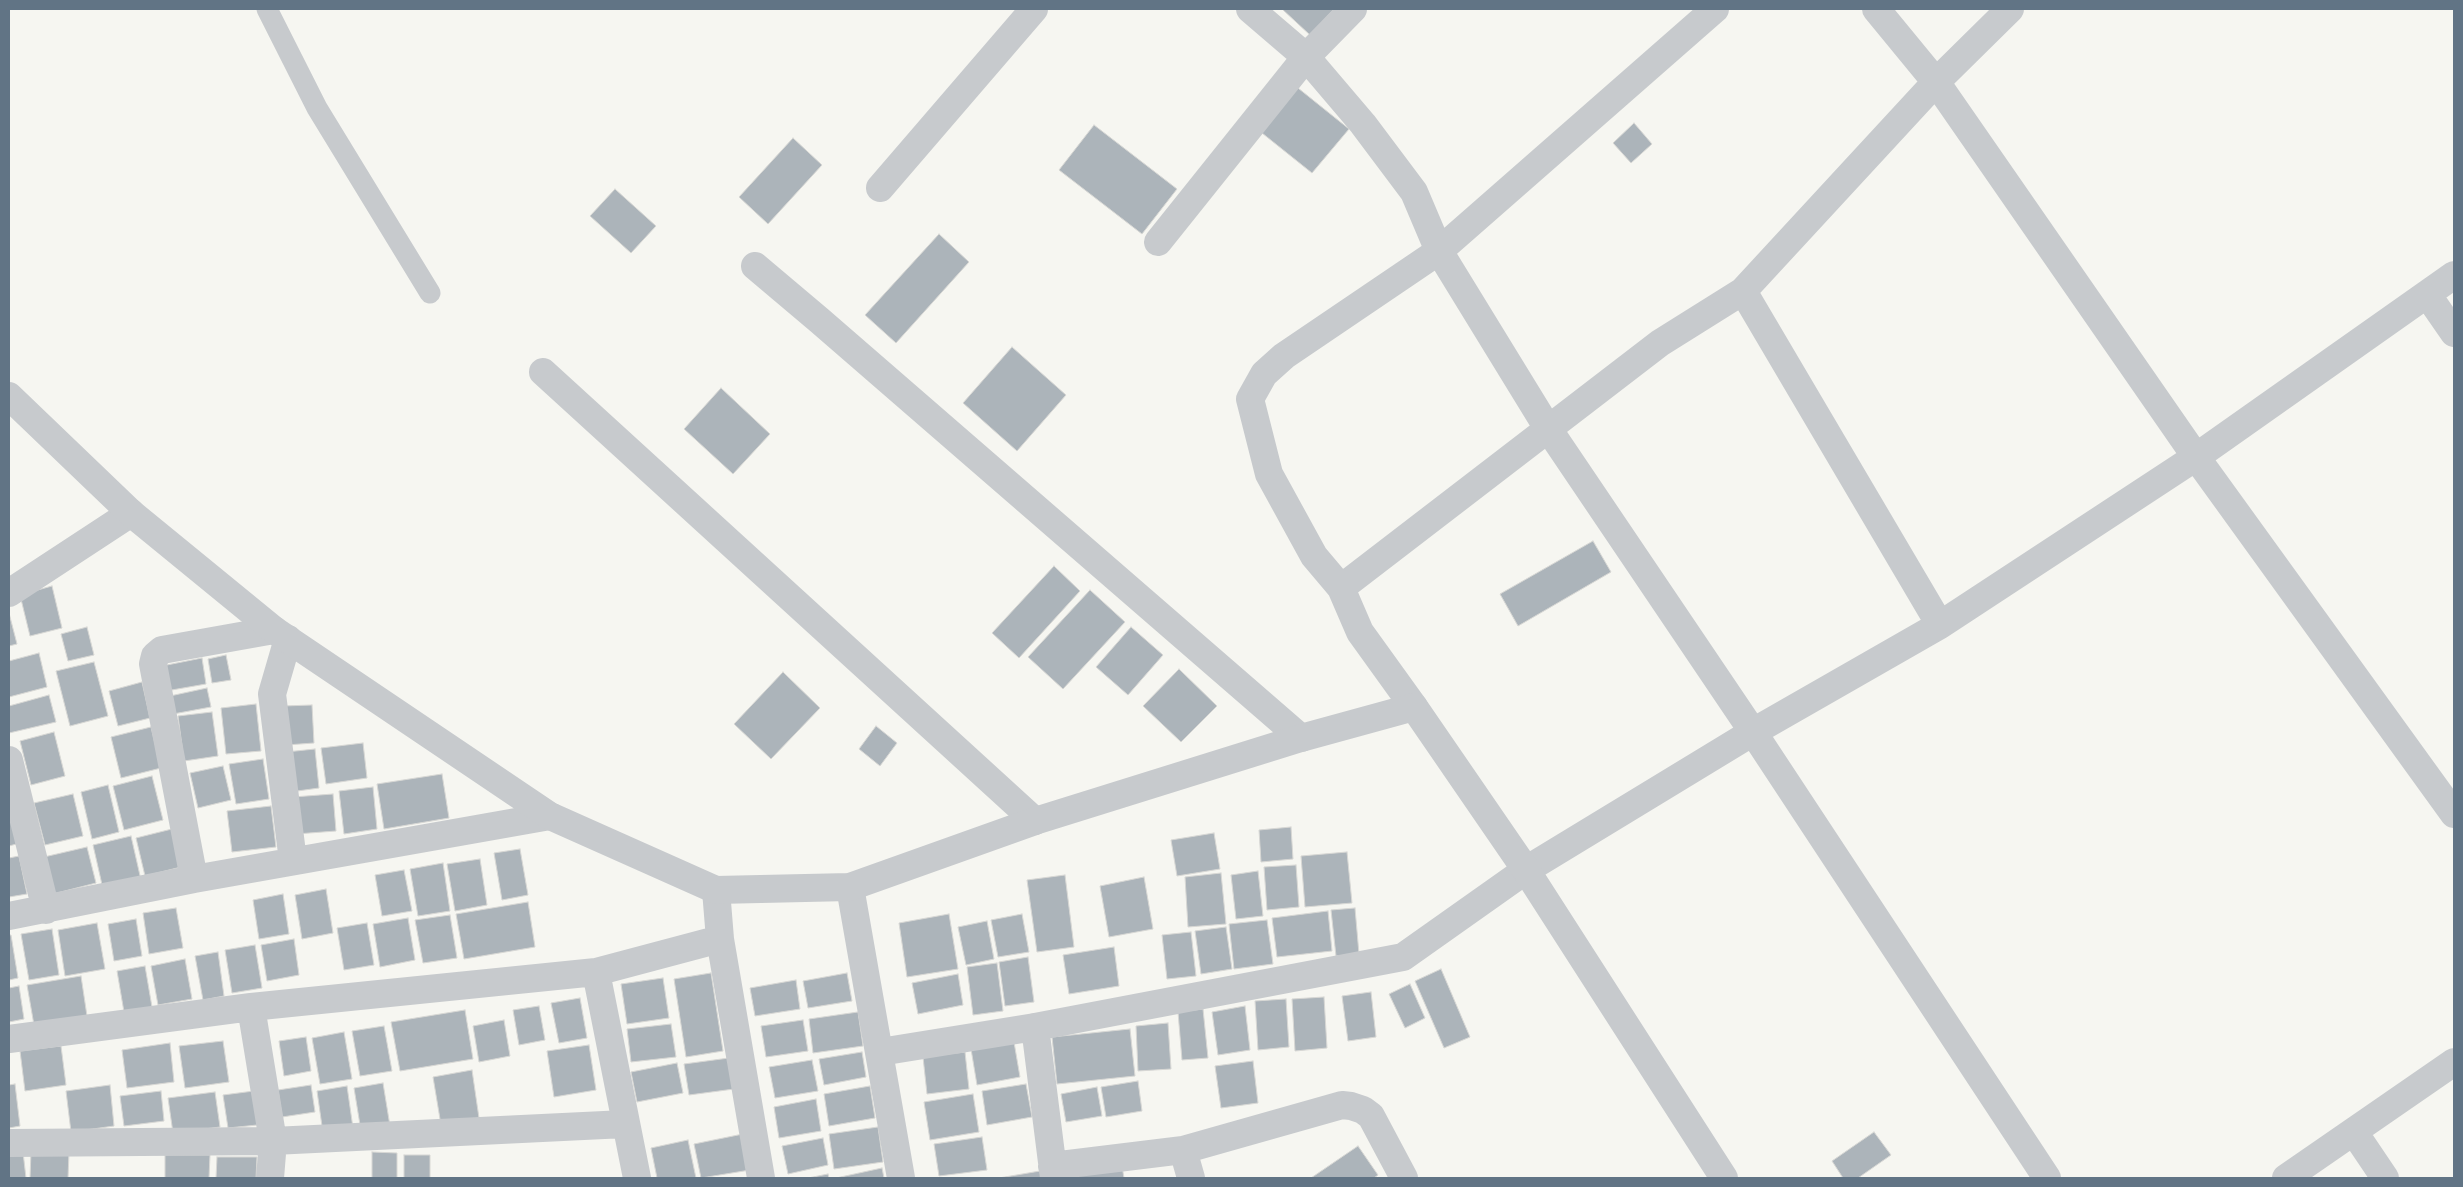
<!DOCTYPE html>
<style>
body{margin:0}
#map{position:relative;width:2463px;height:1187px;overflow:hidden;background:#f6f6f1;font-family:"Public Sans",sans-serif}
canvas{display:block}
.frame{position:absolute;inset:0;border:10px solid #617485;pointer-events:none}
</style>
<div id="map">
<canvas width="2463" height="1187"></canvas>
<div class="frame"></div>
</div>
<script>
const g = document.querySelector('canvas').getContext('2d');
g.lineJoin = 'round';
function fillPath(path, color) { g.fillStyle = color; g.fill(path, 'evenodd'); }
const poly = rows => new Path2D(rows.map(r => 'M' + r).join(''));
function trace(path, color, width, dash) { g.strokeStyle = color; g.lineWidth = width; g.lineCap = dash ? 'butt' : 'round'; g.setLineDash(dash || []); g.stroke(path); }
const building = poly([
 [1282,9,1334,9,1310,35,1282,9],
 [1293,84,1349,129,1312,173,1257,129,1293,84],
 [1634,123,1652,144,1631,163,1613,143,1634,123],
 [1094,125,1177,189,1142,234,1059,170,1094,125],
 [793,138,822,165,768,224,739,197,793,138],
 [615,189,656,226,631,253,590,216,615,189],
 [939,234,969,262,896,343,865,315,939,234],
 [1012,347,1066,395,1017,451,963,403,1012,347],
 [721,388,770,434,733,474,684,429,721,388],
 [1593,541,1611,572,1518,626,1500,594,1593,541],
 [1054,566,1080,591,1019,658,992,633,1054,566],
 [52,586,62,628,30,636,20,595,52,586],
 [1090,590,1125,622,1063,689,1028,657,1090,590],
 [9,613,17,644,9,646,9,613],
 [87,627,94,655,68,661,61,634,87,627],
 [1131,627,1163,655,1128,695,1096,667,1131,627],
 [39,653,47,687,9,697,9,661,39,653],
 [226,655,231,680,212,683,208,659,226,655],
 [202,658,206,684,166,691,162,666,202,658],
 [94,662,108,716,70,726,56,671,94,662],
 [1179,669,1217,706,1181,742,1143,706,1179,669],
 [783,672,820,708,771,759,734,724,783,672],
 [142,682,150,718,118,726,109,691,142,682],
 [207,688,211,707,173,714,170,696,207,688],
 [49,695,56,722,9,733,9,706,49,695],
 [256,704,261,751,226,754,221,708,256,704],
 [312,705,314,743,286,745,283,706,312,705],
 [212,712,218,756,184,761,178,716,212,712],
 [876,726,897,743,880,766,859,749,876,726],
 [151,727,161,768,121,778,111,737,151,727],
 [54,732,65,776,31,785,20,741,54,732],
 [363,743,367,778,326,784,321,748,363,743],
 [315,749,319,788,290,792,286,752,315,749],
 [263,759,269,799,236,804,229,764,263,759],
 [223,766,231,800,198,808,190,773,223,766],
 [442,774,449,818,384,829,377,784,442,774],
 [152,776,163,820,124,830,113,786,152,776],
 [108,785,119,832,92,839,81,792,108,785],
 [373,787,377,829,344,834,339,791,373,787],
 [73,794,83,836,45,845,34,803,73,794],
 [333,794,336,831,296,834,293,797,333,794],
 [271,806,276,847,232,852,227,811,271,806],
 [9,812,20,843,9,846,9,812],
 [1291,827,1293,859,1261,862,1259,830,1291,827],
 [172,829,181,867,145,876,136,838,172,829],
 [1214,833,1220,869,1177,876,1171,840,1214,833],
 [131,836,141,880,103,889,93,845,131,836],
 [87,847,96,883,53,894,44,857,87,847],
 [520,849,528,895,502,900,494,853,520,849],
 [1347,852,1352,903,1305,907,1301,856,1347,852],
 [19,856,27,894,9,897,9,858,19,856],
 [480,859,487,905,455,911,447,864,480,859],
 [443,863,450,911,418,916,410,869,443,863],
 [1296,865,1299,907,1267,910,1264,867,1296,865],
 [404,870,412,911,382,916,375,875,404,870],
 [1258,871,1263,916,1236,919,1231,875,1258,871],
 [1221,873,1226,924,1188,927,1185,877,1221,873],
 [1065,875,1074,947,1037,952,1027,880,1065,875],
 [1144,877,1153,929,1109,937,1100,886,1144,877],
 [326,889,333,933,302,939,295,895,326,889],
 [283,894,289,934,259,939,253,900,283,894],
 [528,902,535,947,464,959,456,914,528,902],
 [176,908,183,948,149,954,143,913,176,908],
 [1355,908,1359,954,1336,956,1331,910,1355,908],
 [1328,911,1332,951,1277,957,1272,918,1328,911],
 [949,914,958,969,907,977,899,923,949,914],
 [1022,914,1029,952,998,957,991,920,1022,914],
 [450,915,457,958,423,963,415,920,450,915],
 [408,918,415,960,380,967,373,924,408,918],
 [136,919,142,956,114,961,108,924,136,919],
 [1267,920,1273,964,1234,969,1229,924,1267,920],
 [987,921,994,959,966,965,958,927,987,921],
 [97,923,105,969,65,976,58,930,97,923],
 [367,923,374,965,344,970,337,928,367,923],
 [1226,927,1232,969,1201,974,1195,931,1226,927],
 [52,929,59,975,29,980,21,934,52,929],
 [1191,932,1196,976,1167,979,1162,935,1191,932],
 [9,935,11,935,18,978,9,980,9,935],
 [294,939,299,975,267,981,261,945,294,939],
 [255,945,262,988,232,993,225,950,255,945],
 [1114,947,1119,986,1069,994,1063,955,1114,947],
 [218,952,224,996,203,1000,195,956,218,952],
 [1028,957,1034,1002,1005,1006,999,962,1028,957],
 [185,959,192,999,158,1005,151,966,185,959],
 [997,963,1003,1011,973,1015,967,967,997,963],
 [145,966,152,1007,124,1012,117,971,145,966],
 [1441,969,1470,1037,1444,1048,1415,981,1441,969],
 [711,973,723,1051,686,1057,674,979,711,973],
 [847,973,852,1001,808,1008,803,981,847,973],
 [958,974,963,1005,918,1014,912,983,958,974],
 [81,976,87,1016,34,1025,27,985,81,976],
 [663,978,669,1018,627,1024,621,984,663,978],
 [796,980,800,1009,755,1016,750,988,796,980],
 [1410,984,1425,1018,1405,1028,1389,994,1410,984],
 [19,986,24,1019,9,1022,9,988,19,986],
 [1371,992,1376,1037,1348,1041,1342,996,1371,992],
 [1324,997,1327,1048,1295,1051,1292,999,1324,997],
 [580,998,587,1038,559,1043,551,1003,580,998],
 [1286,999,1289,1047,1258,1050,1255,1001,1286,999],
 [539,1006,545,1040,519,1045,513,1010,539,1006],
 [1245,1006,1250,1050,1218,1055,1212,1012,1245,1006],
 [1203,1009,1208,1058,1182,1060,1178,1012,1203,1009],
 [465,1010,473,1059,400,1071,391,1022,465,1010],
 [858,1012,863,1046,813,1053,809,1019,858,1012],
 [504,1020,510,1056,479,1062,473,1026,504,1020],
 [803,1020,808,1051,766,1057,761,1026,803,1020],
 [1168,1023,1171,1069,1138,1071,1136,1026,1168,1023],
 [671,1024,676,1057,631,1062,627,1029,671,1024],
 [384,1026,392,1071,360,1076,352,1031,384,1026],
 [1130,1029,1135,1076,1057,1084,1052,1037,1130,1029],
 [344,1032,352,1079,320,1084,312,1038,344,1032],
 [306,1037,311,1071,284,1076,279,1041,306,1037],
 [223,1041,229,1082,185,1088,179,1046,223,1041],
 [1014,1042,1020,1077,977,1085,971,1049,1014,1042],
 [170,1043,174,1082,127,1088,122,1050,170,1043],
 [589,1045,596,1090,554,1097,547,1051,589,1045],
 [61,1046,66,1085,25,1091,20,1051,61,1046],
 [862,1052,866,1077,824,1085,819,1059,862,1052],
 [965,1052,969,1089,927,1094,923,1057,965,1052],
 [729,1058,734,1089,689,1095,684,1064,729,1058],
 [812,1060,818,1091,775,1098,769,1067,812,1060],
 [1253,1061,1258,1103,1221,1108,1215,1066,1253,1061],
 [677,1063,683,1093,637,1102,631,1072,677,1063],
 [472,1070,479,1118,441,1125,433,1077,472,1070],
 [1138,1081,1142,1111,1106,1117,1101,1087,1138,1081],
 [383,1083,390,1126,361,1131,354,1088,383,1083],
 [15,1084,20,1126,9,1128,9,1085,15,1084],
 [1026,1084,1032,1117,987,1125,982,1091,1026,1084],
 [110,1085,114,1126,71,1132,66,1091,110,1085],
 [311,1085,315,1112,282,1117,278,1090,311,1085],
 [347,1086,353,1128,323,1133,317,1091,347,1086],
 [870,1086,875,1118,829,1126,824,1094,870,1086],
 [1097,1087,1102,1116,1066,1122,1061,1094,1097,1087],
 [161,1091,164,1121,124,1126,120,1096,161,1091],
 [254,1091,257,1125,228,1128,223,1095,254,1091],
 [215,1092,220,1127,173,1133,168,1098,215,1092],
 [973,1094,979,1132,930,1140,924,1102,973,1094],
 [816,1099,821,1131,779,1138,774,1107,816,1099],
 [878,1127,883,1162,834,1169,829,1134,878,1127],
 [1874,1132,1891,1155,1858,1178,1843,1178,1832,1161,1874,1132],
 [743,1134,750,1170,701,1178,694,1144,743,1134],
 [982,1137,987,1170,939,1176,934,1144,982,1137],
 [823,1138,828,1165,788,1174,782,1146,823,1138],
 [688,1140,696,1178,657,1178,651,1148,688,1140],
 [1358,1146,1378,1175,1374,1178,1311,1178,1358,1146],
 [23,1152,26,1178,9,1178,9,1154,23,1152],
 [31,1152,69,1152,68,1178,30,1178,31,1152],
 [372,1152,397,1153,397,1178,372,1178,372,1152],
 [165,1155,210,1155,209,1178,165,1178,165,1155],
 [404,1155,430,1155,430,1178,404,1178,404,1155],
 [217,1157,257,1157,256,1178,216,1178,217,1157],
 [1122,1166,1124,1178,1078,1178,1077,1173,1122,1166],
 [882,1168,884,1178,836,1178,882,1168],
 [1040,1171,1041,1178,999,1178,1040,1171],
 [828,1174,829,1178,808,1178,828,1174]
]);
fillPath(building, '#acb4ba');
trace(building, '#d7d7d4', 1);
trace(poly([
 [267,9,317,108,430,293]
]), '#c7cacd', 21);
trace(poly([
 [1250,9,1306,57,1363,124,1414,192,1439,251,1547,427,1753,732,2047,1178],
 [1876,9,1936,82,2196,457,2454,814],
 [880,188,1034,9],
 [1158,242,1306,57,1353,9],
 [755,266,819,320,1301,738],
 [1743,291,1940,625],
 [2427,294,2454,333],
 [543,372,1035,821],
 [1341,588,1660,343,1743,291,1936,82,2010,9],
 [9,593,131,513],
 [288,639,272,694,293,861],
 [1414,707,1360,632,1341,588,1314,556,1269,474,1250,399,1264,374,1284,356,1439,251,1715,9],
 [9,760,46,910],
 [194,879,153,664,155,656,162,650,274,630],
 [850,887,901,1178],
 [716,890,720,939,761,1178],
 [9,916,194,879,550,816],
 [596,972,637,1178],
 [251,1007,273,1141,270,1178],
 [1035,1027,1054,1178],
 [9,1039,251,1007,596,972,720,939],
 [880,1052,1035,1027,1403,957,1526,870,1753,732,1940,625,2196,457,2454,275],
 [2354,1132,2385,1178],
 [9,1143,273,1141,625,1124],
 [1183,1150,1342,1105,1351,1106,1363,1110,1371,1116,1404,1178],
 [1052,1166,1183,1150,1191,1178],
 [2286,1178,2454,1062]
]), '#c7cacd', 28);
trace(poly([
 [9,396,131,513,274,630,550,816,716,890,850,887,1035,821,1301,738,1414,707,1526,870,1724,1178]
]), '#c7cacd', 28);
</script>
